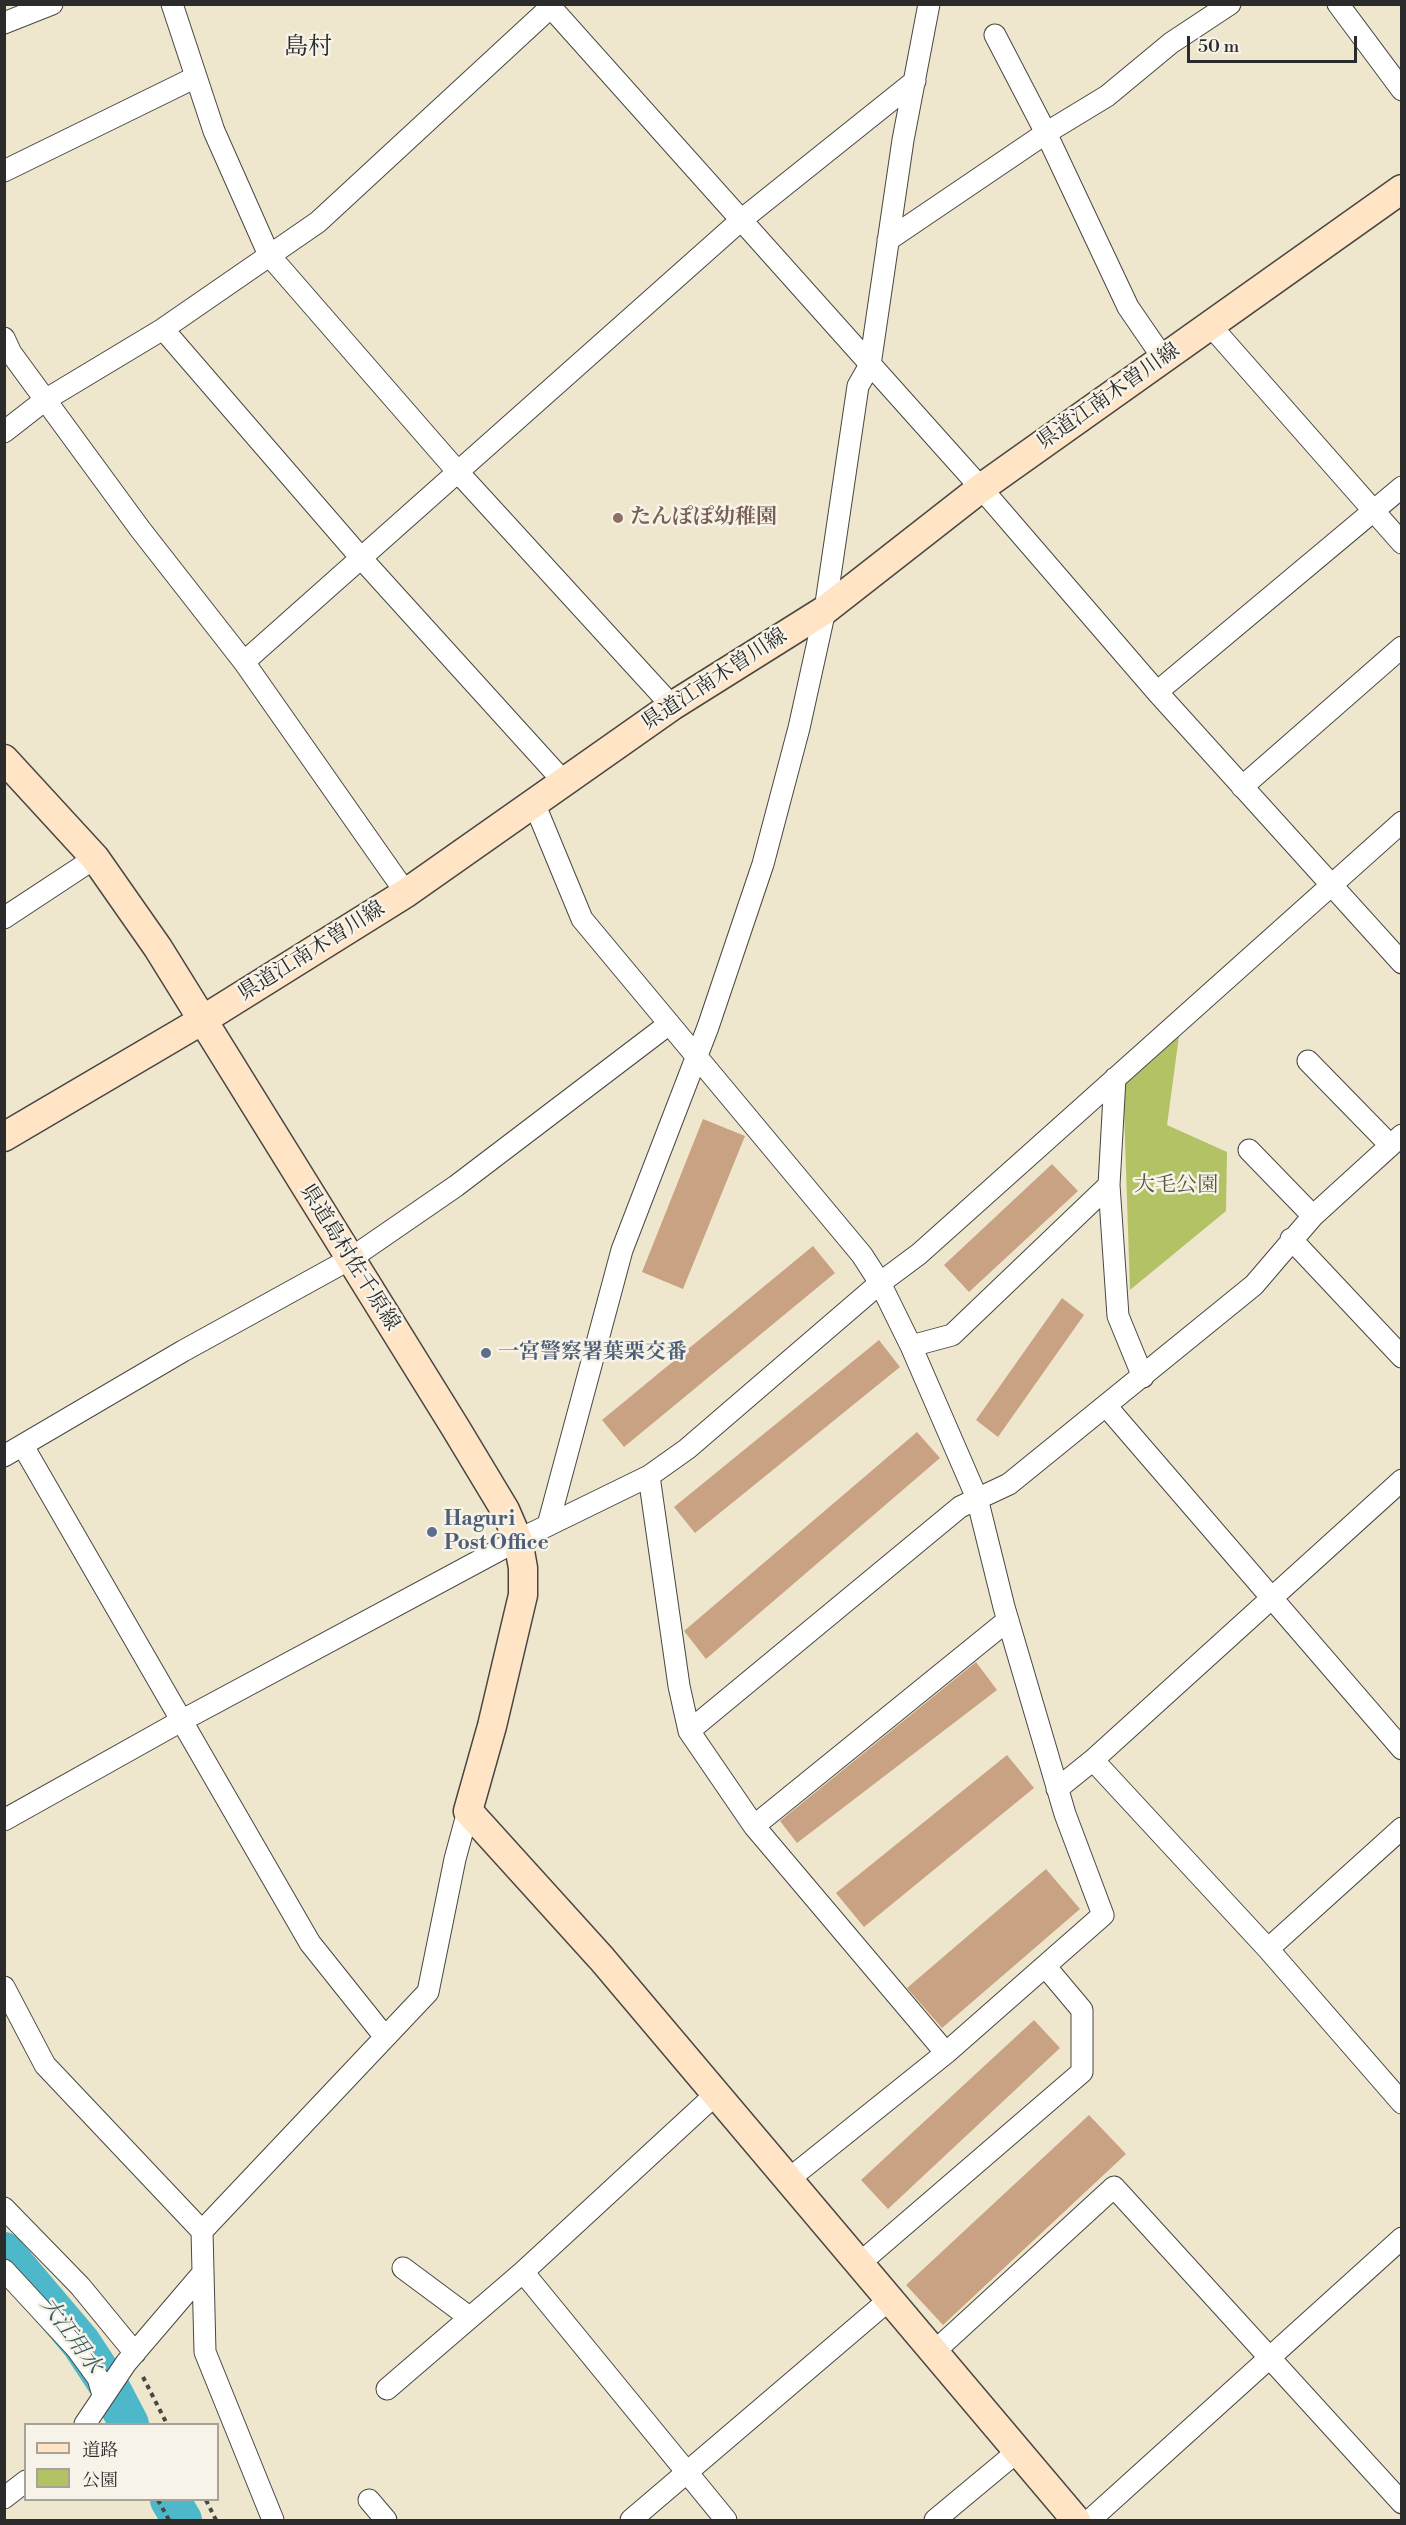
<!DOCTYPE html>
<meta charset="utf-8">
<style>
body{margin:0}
#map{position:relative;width:1406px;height:2525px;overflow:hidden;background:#efe7cd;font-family:"Libre Bodoni","Noto Serif JP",serif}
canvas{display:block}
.frame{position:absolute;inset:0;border:6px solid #2b2b2b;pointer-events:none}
.legend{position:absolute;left:24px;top:2423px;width:195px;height:78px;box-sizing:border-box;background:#f7f3e8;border:2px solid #a5a39c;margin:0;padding:8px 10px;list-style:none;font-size:18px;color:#2b2b2b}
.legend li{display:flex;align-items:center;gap:12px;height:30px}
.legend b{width:30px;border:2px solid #a5a39c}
.scale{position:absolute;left:1187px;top:36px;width:170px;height:27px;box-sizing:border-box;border:3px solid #2b2b2b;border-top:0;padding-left:8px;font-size:18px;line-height:21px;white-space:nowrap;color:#2b2b2b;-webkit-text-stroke:4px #f7f3e8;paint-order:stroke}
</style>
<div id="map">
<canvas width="1406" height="2525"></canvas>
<div class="frame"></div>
<ul class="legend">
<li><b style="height:8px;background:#ffe4c6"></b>道路</li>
<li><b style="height:16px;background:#b2c265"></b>公園</li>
</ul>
<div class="scale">50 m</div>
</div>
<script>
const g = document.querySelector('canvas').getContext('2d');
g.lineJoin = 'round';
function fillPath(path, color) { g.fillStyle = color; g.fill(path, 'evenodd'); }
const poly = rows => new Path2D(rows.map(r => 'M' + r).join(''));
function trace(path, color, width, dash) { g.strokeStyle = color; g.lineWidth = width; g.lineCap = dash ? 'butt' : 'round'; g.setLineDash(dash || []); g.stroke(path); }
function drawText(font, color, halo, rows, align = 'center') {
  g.font = font + ' "Libre Bodoni","Noto Serif JP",serif'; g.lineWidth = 5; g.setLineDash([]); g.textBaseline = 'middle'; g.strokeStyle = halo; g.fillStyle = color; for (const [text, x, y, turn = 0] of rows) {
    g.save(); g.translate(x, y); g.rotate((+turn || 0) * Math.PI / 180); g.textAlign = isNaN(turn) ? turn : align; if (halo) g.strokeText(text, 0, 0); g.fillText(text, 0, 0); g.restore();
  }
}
fillPath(poly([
 [1179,1036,1167,1125,1227,1152,1226,1211,1130,1290,1123,1080]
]), '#b2c265');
trace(poly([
 [4,2252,81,2343,108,2384,129,2424],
 [170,2500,182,2520]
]), '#4eb8cb', 40);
fillPath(poly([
 [703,1119,745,1136,683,1289,642,1272],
 [1052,1164,1078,1191,969,1292,944,1265],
 [813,1246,835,1273,624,1447,602,1420],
 [1062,1298,1084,1315,998,1437,976,1420],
 [879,1340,900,1367,695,1533,674,1507],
 [917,1432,940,1458,706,1659,684,1631],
 [976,1662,997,1690,797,1843,780,1821],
 [1007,1755,1034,1788,864,1927,836,1893],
 [1046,1869,1080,1909,942,2028,907,1988],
 [1034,2020,1060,2048,888,2209,861,2180],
 [1089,2115,1126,2154,943,2325,906,2285]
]), '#c9a283');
const street = poly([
 [172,4,214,131,269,255,457,471,672,706],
 [548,4,981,488,1157,692,1402,963],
 [1338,4,1402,90],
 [4,23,52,4],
 [995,35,1046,133,1128,307,1163,358],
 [4,171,196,77],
 [888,240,1046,133,1107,96,1171,43,1230,4],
 [1210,325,1402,543],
 [163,329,361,558,564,782],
 [4,338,11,353,140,529,244,662,406,893],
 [4,432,45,400,163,329,318,222,554,4],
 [244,662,740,221,915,81],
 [1157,692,1402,487],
 [1242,787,1402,647],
 [534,803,582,919,862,1255,880,1283,911,1346,977,1498,1004,1607,1065,1814,1103,1915,946,2053],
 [4,918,95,858],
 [1308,1061,1390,1145],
 [1115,1078,1109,1185,1118,1316,1143,1377],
 [1249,1150,1313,1216],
 [1291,1239,1402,1357],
 [911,1346,952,1335,1109,1185],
 [1107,1407,1402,1749],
 [23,1446,310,1943,385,2037],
 [4,1456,183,1351,350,1259,456,1186,669,1024],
 [649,1476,679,1686,689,1731,754,1826,946,2053,789,2179],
 [548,1525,622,1250,708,1027,763,864,799,728,825,610,858,386,870,365,903,140,929,4],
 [689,1731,960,1507,1009,1484,1254,1285,1313,1216,1402,1135],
 [1093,1760,1268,1949,1402,2103],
 [1057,1789,1093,1760,1402,1480],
 [4,1820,181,1721,518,1540,649,1476,687,1449,880,1283,919,1254,1402,822],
 [754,1826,1008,1620],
 [1268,1949,1402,1828],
 [4,1987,45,2065,202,2231,205,2352,273,2520],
 [4,2208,80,2286,135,2353],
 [202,2231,428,1992,455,1859,468,1811],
 [860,2263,1082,2072,1082,2010,1045,1966],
 [403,2268,469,2317],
 [4,2270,77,2349,98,2378,103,2395],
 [523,2272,726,2520],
 [935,2351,1114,2187,1402,2503],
 [387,2389,523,2272,716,2094],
 [85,2424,126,2363,202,2274],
 [4,2498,26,2481],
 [369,2500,386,2520],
 [631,2520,890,2299],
 [935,2520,1018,2451],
 [1090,2520,1402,2238]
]);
const secondary = poly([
 [4,759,95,858,158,948,455,1427,505,1510,518,1540,523,1568,523,1595,492,1726,468,1811,602,1959,1076,2520],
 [4,1137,201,1021,406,893,672,706,825,610,981,488,1402,189]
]);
trace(street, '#484743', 23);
trace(secondary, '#484743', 31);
trace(poly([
 [143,2377,167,2424],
 [158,2500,169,2520],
 [206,2500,216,2520]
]), '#484743', 4, [4.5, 4.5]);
trace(street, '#fff', 21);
trace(secondary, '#ffe4c6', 28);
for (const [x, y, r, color] of [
 [618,518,6,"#8d6e63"],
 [486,1353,6,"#5c6f8a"],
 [432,1532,6,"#5c6f8a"]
]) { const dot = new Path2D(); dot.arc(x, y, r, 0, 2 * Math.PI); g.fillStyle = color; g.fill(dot); trace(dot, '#f7f3e8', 2); }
drawText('21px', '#2b2b2b', '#f7f3e8', [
 ["県道江南木曽川線",1109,397,-35],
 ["県道江南木曽川線",715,680,-33],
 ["県道江南木曽川線",312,952,-32],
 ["県道島村佐千原線",349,1258,58]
]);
drawText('bold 21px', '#785e54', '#f7f3e8', [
 ["たんぽぽ幼稚園",630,518]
], 'left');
drawText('21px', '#54583c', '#f7f3e8', [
 ["大毛公園",1176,1186]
]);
drawText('bold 21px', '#4e5e75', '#f7f3e8', [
 ["一宮警察署葉栗交番",498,1353],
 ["Haguri",444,1520],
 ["Post Office",444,1544]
], 'left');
drawText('italic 22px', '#375c63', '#f7f3e8', [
 ["大江用水",70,2336,54]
]);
drawText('24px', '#2b2b2b', '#f7f3e8', [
 ["島村",308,48]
]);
</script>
